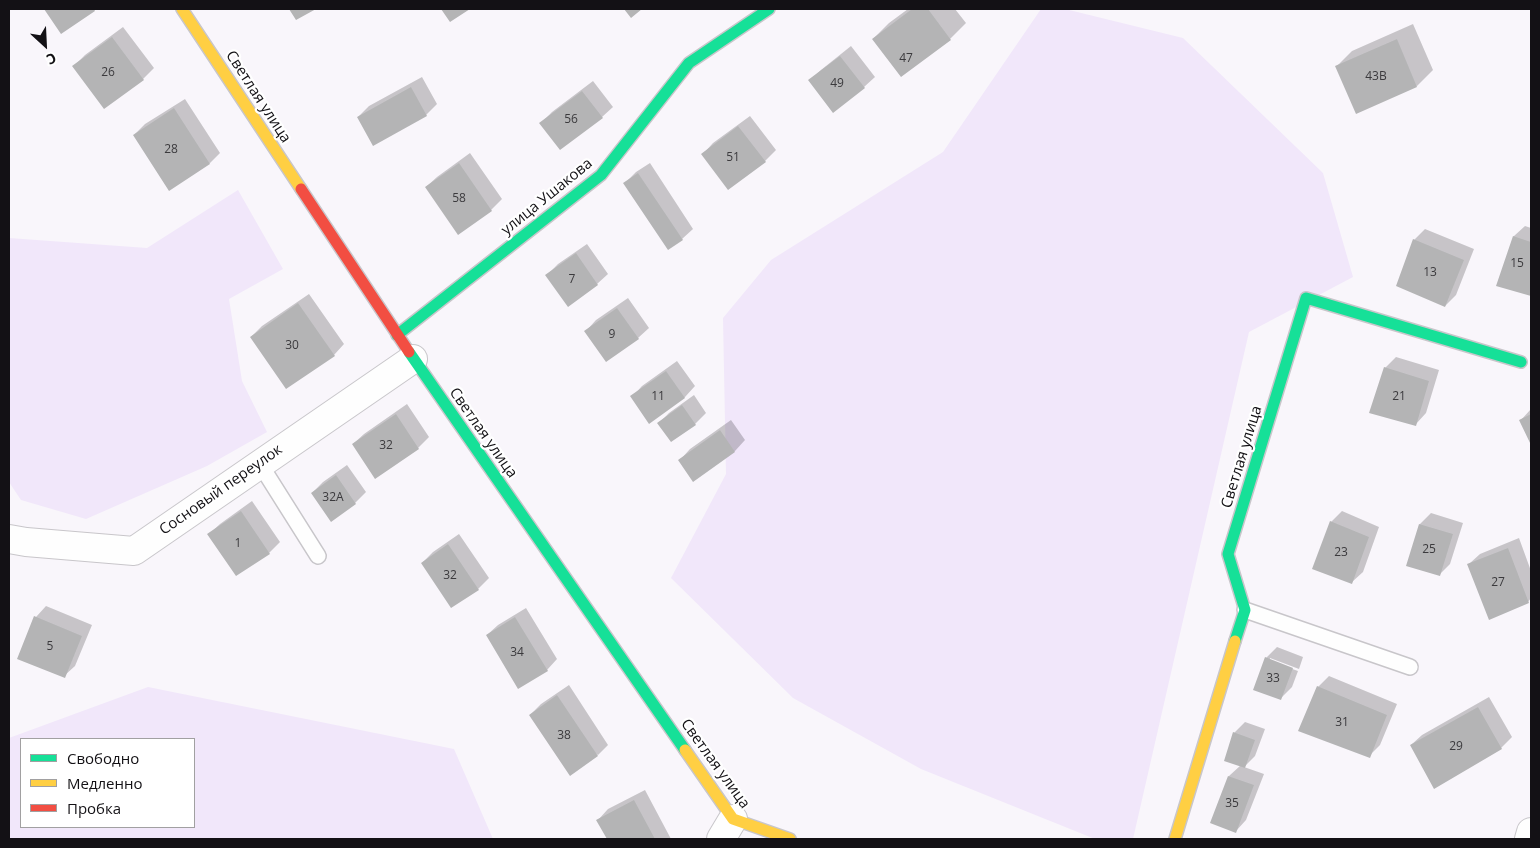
<!DOCTYPE html>
<meta charset="utf-8">
<style>
body{margin:0}
#map{position:relative;width:1540px;height:848px;overflow:hidden;background:#f9f6fb;font-family:"Open Sans",sans-serif}
canvas{display:block}
.frame{position:absolute;inset:0;border:10px solid #131115;pointer-events:none}
.legend{position:absolute;left:20px;top:738px;width:175px;height:90px;box-sizing:border-box;background:#fff;border:1px solid #a1a0a1;margin:0;padding:6px 9px;list-style:none;font-size:15px;color:#131115}
.legend li{display:flex;align-items:center;gap:10px;height:25px}
.legend b{width:25px;border:1px solid #a1a0a1}
.north{position:absolute;left:20px;top:20px;width:50px;height:50px;-webkit-text-stroke:4px #fff;paint-order:stroke;rotate:155deg;font-size:14px;font-weight:700;line-height:20px;text-align:center;color:#131115}
.north::after{content:'';display:block;margin:auto;width:18px;height:22px;background:#131115;clip-path:polygon(50% 0,100% 100%,50% 72%,0 100%)}
</style>
<div id="map">
<canvas width="1540" height="848"></canvas>
<div class="frame"></div>
<ul class="legend">
<li><b style="height:6px;background:#16e098"></b>Свободно</li>
<li><b style="height:6px;background:#ffcf43"></b>Медленно</li>
<li><b style="height:6px;background:#f24e42"></b>Пробка</li>
</ul>
<div class="north">С</div>
</div>
<script>
const g = document.querySelector('canvas').getContext('2d');
g.lineJoin = 'round';
function fillPath(path, color) { g.fillStyle = color; g.fill(path, 'evenodd'); }
const poly = rows => new Path2D(rows.map(r => 'M' + r).join(''));
function trace(path, color, width, dash) { g.strokeStyle = color; g.lineWidth = width; g.lineCap = dash ? 'butt' : 'round'; g.setLineDash(dash || []); g.stroke(path); }
function drawText(font, color, halo, rows, align = 'center') {
  g.font = font + ' "Open Sans",sans-serif'; g.lineWidth = 4.5; g.setLineDash([]); g.textBaseline = 'middle'; g.strokeStyle = halo; g.fillStyle = color; for (const [text, x, y, turn = 0] of rows) {
    g.save(); g.translate(x, y); g.rotate((+turn || 0) * Math.PI / 180); g.textAlign = isNaN(turn) ? turn : align; if (halo) g.strokeText(text, 0, 0); g.fillText(text, 0, 0); g.restore();
  }
}
fillPath(poly([
 [1041,9,1065,9,1183,38,1323,173,1353,277,1249,332,1133,839,1095,839,921,769,793,698,671,578,726,474,723,318,771,260,943,152],
 [238,190,283,269,229,299,242,381,267,432,207,466,86,519,21,500,9,482,9,238,147,248],
 [148,687,454,749,493,839,9,839,9,738],
 [21,739,194,739,194,827,21,827]
]), '#f1e7fa');
fillPath(poly([
 [45,9,95,9,61,32],
 [908,9,955,9,966,23,950,39,901,76,873,39,889,23],
 [1413,24,1433,70,1417,86,1336,67,1352,51],
 [123,27,154,68,143,79,74,66,85,55],
 [851,46,875,77,864,87,810,80,821,70],
 [422,77,437,104,426,115,358,117,369,106],
 [593,81,613,107,602,117,541,123,552,112],
 [185,99,220,153,210,163,169,190,134,135,145,124],
 [750,116,776,150,765,161,703,154,713,143],
 [470,153,502,199,491,210,458,233,426,187,437,177],
 [650,163,693,229,682,239,625,183,636,172],
 [1525,226,1531,228,1531,295,1497,285,1514,236],
 [1425,229,1474,249,1456,295,1445,306,1414,240],
 [587,244,608,274,597,284,547,275,558,264],
 [309,294,344,344,334,355,251,337,262,326],
 [628,298,649,328,638,338,586,331,596,320],
 [1396,357,1439,370,1426,413,1416,424,1385,368],
 [677,361,695,386,685,397,650,422,632,397,642,386],
 [694,395,706,413,695,424,671,441,659,423,669,413],
 [407,404,429,437,418,448,375,477,353,444,364,434],
 [1531,409,1531,442,1521,420],
 [731,420,745,440,735,451,694,480,680,460,690,449],
 [347,465,366,492,355,503,331,520,312,493,323,482],
 [252,501,280,542,269,553,209,534,220,524],
 [1342,511,1379,527,1363,572,1352,582,1331,522],
 [1431,513,1463,523,1450,564,1439,575,1408,565,1420,524],
 [459,534,489,578,478,589,422,563,433,552],
 [1519,538,1531,571,1531,598,1528,602,1469,564,1480,554],
 [46,606,92,625,75,666,64,676,36,617],
 [526,608,557,659,547,670,487,635,498,625],
 [1277,647,1303,657,1299,669,1270,658,1270,661,1298,671,1292,687,1281,698,1266,658],
 [1329,676,1397,704,1380,745,1369,756,1318,687],
 [569,685,608,745,598,755,530,715,541,704],
 [1489,697,1512,737,1501,748,1411,745,1422,735],
 [1245,722,1265,729,1255,756,1244,767,1264,774,1246,820,1236,831,1212,822,1229,776,1241,765,1234,733],
 [645,790,671,839,608,839,598,820,608,809]
]), '#0003');
fillPath(poly([
 [44,9,94,9,95,11,61,34],
 [289,9,316,9,296,20],
 [441,9,470,9,450,22],
 [624,9,642,9,631,18],
 [912,9,928,9,951,40,901,77,872,39],
 [112,37,144,80,104,109,72,66],
 [1397,39,1417,87,1356,114,1335,66],
 [840,56,865,88,833,113,808,80],
 [411,87,427,116,373,146,357,117],
 [582,91,603,118,560,150,539,123],
 [174,108,210,164,169,191,133,135],
 [738,126,766,162,728,190,701,154],
 [459,163,492,211,458,235,425,187],
 [638,173,683,240,668,250,623,183],
 [1513,236,1531,242,1531,296,1496,286],
 [1413,239,1464,260,1445,307,1396,286],
 [576,253,598,285,568,307,545,275],
 [298,303,335,356,286,389,250,337],
 [617,308,639,339,606,362,584,331],
 [1384,367,1429,381,1416,426,1369,413],
 [666,371,685,398,649,424,630,396],
 [682,405,696,425,671,442,657,423],
 [396,414,419,449,375,479,352,444],
 [1531,414,1531,445,1519,420],
 [720,430,735,452,693,482,678,460],
 [336,475,356,504,331,522,311,493],
 [241,511,270,554,236,576,207,534],
 [1330,521,1369,537,1352,584,1312,569],
 [1419,524,1453,534,1440,576,1406,566],
 [448,544,479,590,451,608,421,563],
 [1508,548,1529,603,1489,620,1467,564],
 [34,616,82,636,65,678,17,659],
 [515,617,548,671,518,689,486,635],
 [1265,657,1293,668,1281,700,1253,690],
 [1317,686,1387,715,1370,758,1298,731],
 [557,695,598,756,570,776,529,715],
 [1478,707,1502,749,1434,789,1410,745],
 [1233,732,1255,740,1245,768,1224,761],
 [1228,776,1254,785,1236,833,1210,823],
 [634,800,655,839,607,839,596,820]
]), '#b4b4b5');
const lane = poly([
 [260,464,318,556],
 [1245,610,1410,667]
]);
const street = poly([
 [9,539,26,542,134,551,413,359],
 [721,839,733,819],
 [1529,839,1531,832]
]);
const fast = poly([
 [397,335,601,175,689,63,769,9],
 [409,352,685,750],
 [1235,641,1245,610,1228,554,1306,298,1521,362]
]);
const slow = poly([
 [182,9,301,189],
 [685,750,733,819,790,839],
 [1175,839,1235,641]
]);
const jam = poly([
 [301,189,409,352]
]);
trace(lane, '#c8c6ca', 18);
trace(street, '#c8c6ca', 30);
trace(fast, '#c8c6ca', 14);
trace(slow, '#c8c6ca', 14);
trace(jam, '#c8c6ca', 14);
trace(lane, '#fefefe', 15);
trace(street, '#fefefe', 28);
trace(fast, '#16e098', 11);
trace(slow, '#ffcf43', 11);
trace(jam, '#f24e42', 11);
drawText('12px', '#3b3a3d', null, [
 ["47",906,59],
 ["26",108,73],
 ["43В",1376,77],
 ["49",837,84],
 ["56",571,120],
 ["28",171,150],
 ["51",733,158],
 ["58",459,199],
 ["15",1517,264],
 ["13",1430,273],
 ["7",572,280],
 ["9",612,335],
 ["30",292,346],
 ["11",658,397],
 ["21",1399,397],
 ["32",386,446],
 ["32А",333,498],
 ["1",238,544],
 ["25",1429,550],
 ["23",1341,553],
 ["32",450,576],
 ["27",1498,583],
 ["5",50,647],
 ["34",517,653],
 ["33",1273,679],
 ["31",1342,723],
 ["38",564,736],
 ["29",1456,747],
 ["35",1232,804]
]);
drawText('15px', '#131115', '#fff', [
 ["Светлая улица",258,97,57],
 ["улица Ушакова",547,197,-39],
 ["Светлая улица",483,433,55],
 ["Светлая улица",1242,457,-73],
 ["Сосновый переулок",221,490,-35],
 ["Светлая улица",715,764,54]
]);
</script>
